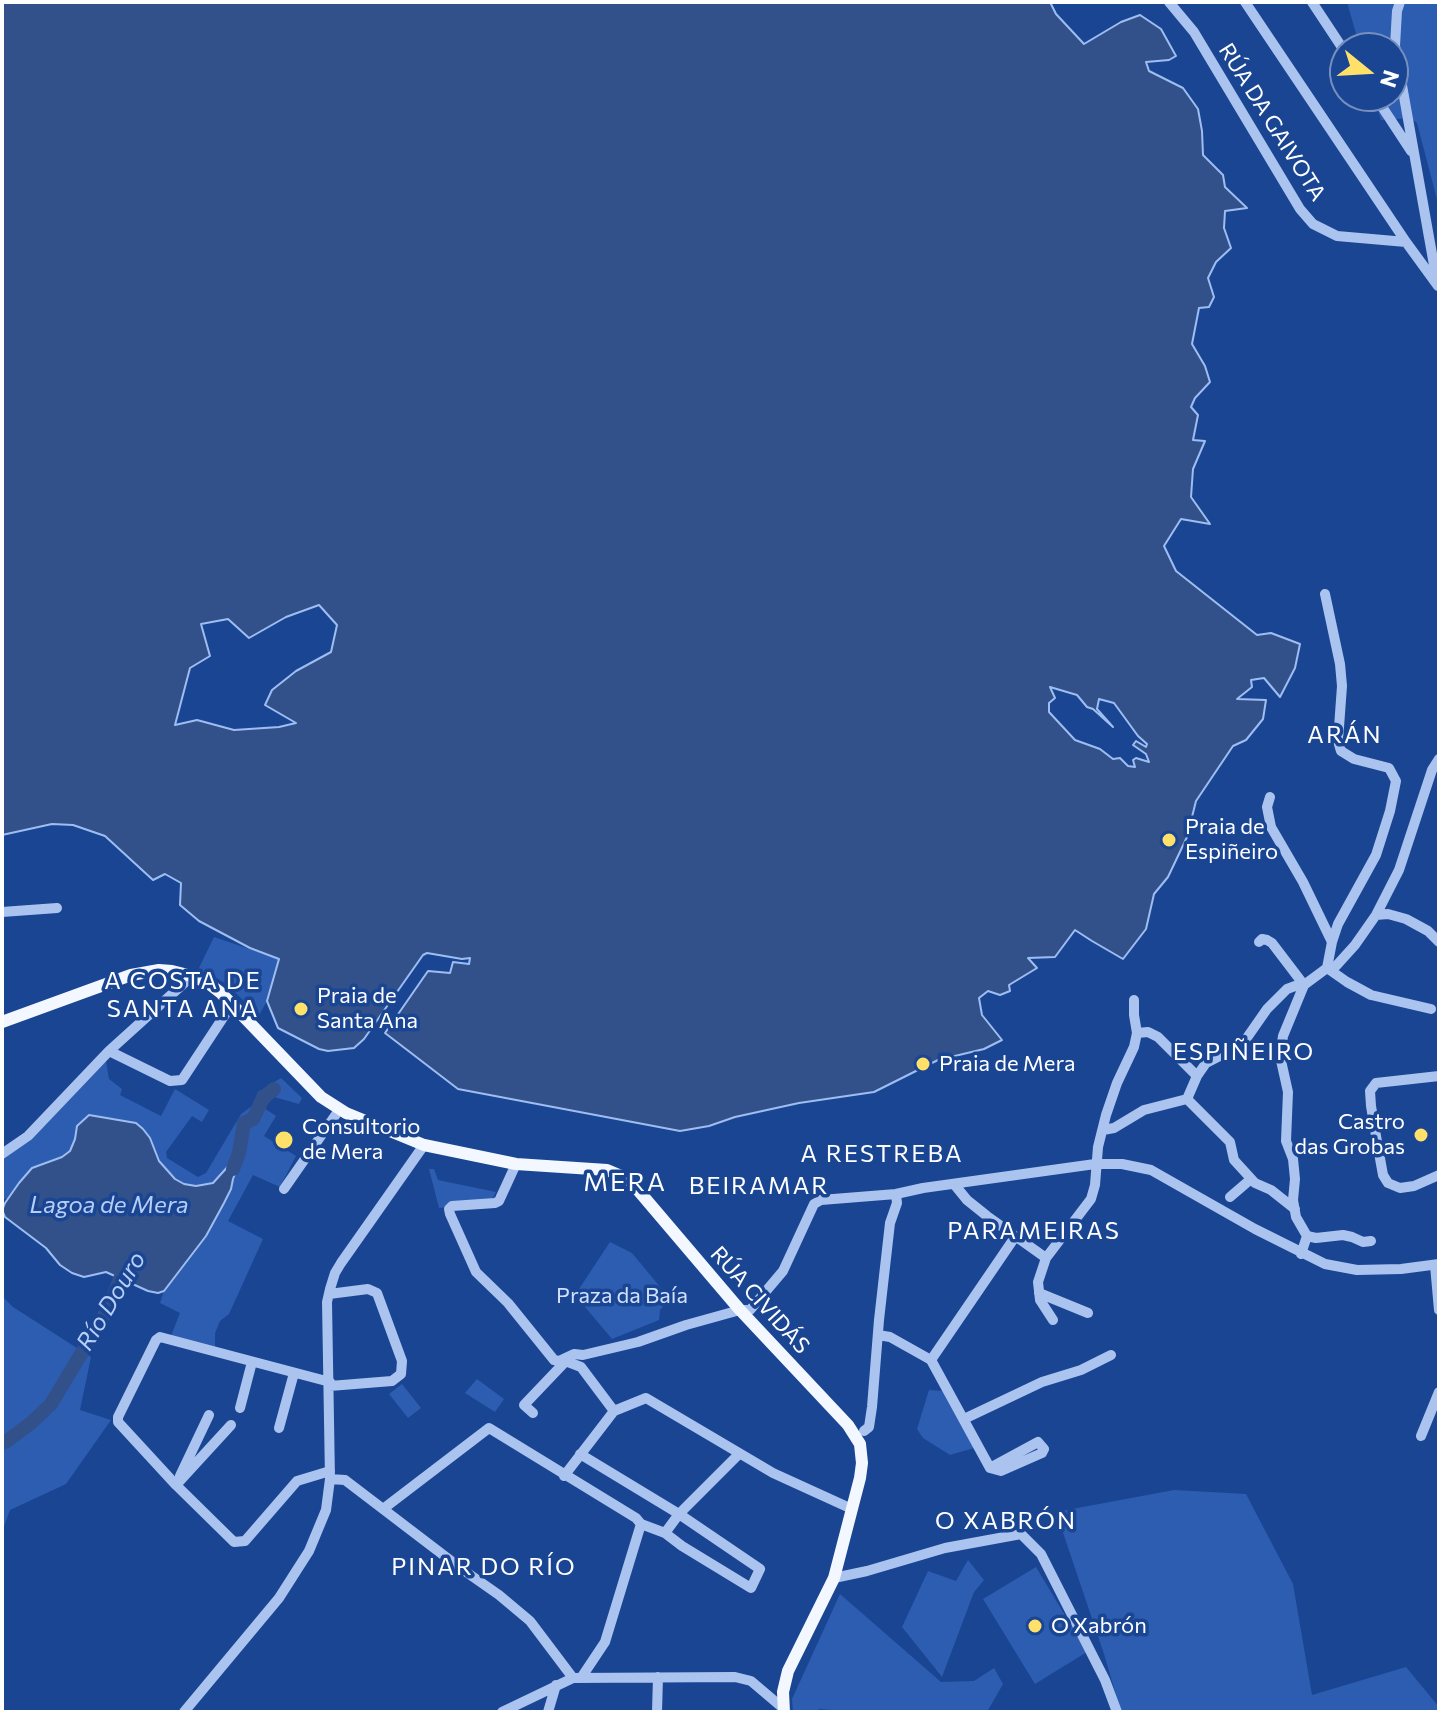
<!DOCTYPE html>
<meta charset="utf-8">
<style>
body{margin:0}
#map{position:relative;width:1441px;height:1714px;overflow:hidden;background:#1a4593;font-family:Commissioner,sans-serif}
canvas{display:block}
.frame{position:absolute;inset:0;border:4px solid #fff;pointer-events:none}
.north{position:absolute;left:1329px;top:32px;width:80px;height:80px;box-sizing:border-box;background:#1a4593;border:2px solid #768fbe;border-radius:50%;rotate:108deg;font-size:22px;font-weight:700;line-height:32px;text-align:center;color:#fff}
.north::after{content:'';display:block;margin:auto;width:28px;height:36px;background:#ffe069;clip-path:polygon(50% 0,100% 100%,50% 72%,0 100%)}
</style>
<div id="map">
<canvas width="1441" height="1714"></canvas>
<div class="frame"></div>
<div class="north">N</div>
</div>
<script>
const g = document.querySelector('canvas').getContext('2d');
g.lineJoin = 'round';
function fillPath(path, color) { g.fillStyle = color; g.fill(path, 'evenodd'); }
const poly = rows => new Path2D(rows.map(r => 'M' + r).join(''));
function trace(path, color, width, dash) { g.strokeStyle = color; g.lineWidth = width; g.lineCap = dash ? 'butt' : 'round'; g.setLineDash(dash || []); g.stroke(path); }
function drawText(font, color, halo, rows, align = 'center') {
  g.font = font + ' Commissioner,sans-serif'; g.lineWidth = 7; g.setLineDash([]); g.textBaseline = 'middle'; g.strokeStyle = halo; g.fillStyle = color; for (const [text, x, y, turn = 0] of rows) {
    g.save(); g.translate(x, y); g.rotate((+turn || 0) * Math.PI / 180); g.textAlign = isNaN(turn) ? turn : align; if (halo) g.strokeText(text, 0, 0); g.fillText(text, 0, 0); g.restore();
  }
}
fillPath(poly([
 [1347,2,1439,2,1439,207,1417,123,1410,118,1381,120,1374,96,1393,96,1393,48,1360,48],
 [214,937,279,959,267,1001,259,1015,226,984,212,975,198,970],
 [106,1061,109,1079,122,1089,120,1095,161,1116,175,1089,209,1110,202,1122,192,1116,166,1152,167,1158,198,1177,206,1173,241,1114,252,1106,258,1092,281,1078,302,1098,299,1104,274,1097,264,1108,276,1116,264,1136,296,1156,280,1187,253,1175,228,1221,263,1239,229,1314,220,1321,215,1333,215,1348,171,1336,180,1313,160,1303,164,1291,206,1236,231,1189,233,1179,237,1170,237,1153,231,1163,213,1183,196,1186,184,1184,175,1179,159,1161,150,1138,144,1129,136,1123,89,1115,77,1126,75,1139,70,1151,62,1157,46,1162,19,1183,8,1198,2,1200,2,1156,45,1125],
 [429,1169,434,1169,438,1180,496,1192,490,1203,439,1208],
 [610,1242,632,1253,670,1299,660,1310,659,1320,612,1339,575,1295],
 [2,1296,13,1307,91,1357,80,1410,111,1420,66,1484,10,1510,2,1532],
 [477,1379,504,1399,495,1412,465,1393],
 [402,1384,421,1408,408,1418,389,1394],
 [929,1390,942,1391,974,1448,950,1455,923,1438,917,1429],
 [1174,1490,1246,1494,1293,1584,1312,1695,1406,1667,1439,1707,1439,1712,1121,1712,1104,1654,1056,1512],
 [968,1560,984,1580,974,1592,942,1677,902,1627,928,1571,956,1581],
 [1036,1567,1087,1652,1035,1684,983,1599],
 [840,1594,941,1682,974,1681,994,1668,1003,1684,987,1712,858,1712,819,1709,817,1712,793,1712,792,1699]
]), '#2d5db1');
const water = poly([
 [2,2,1050,2,1056,14,1084,44,1121,22,1140,15,1161,29,1176,56,1169,60,1146,62,1149,71,1183,88,1198,109,1202,131,1203,155,1223,175,1225,187,1247,208,1225,211,1224,228,1231,248,1216,262,1208,278,1214,297,1209,307,1199,308,1192,344,1205,366,1210,382,1195,398,1191,407,1198,415,1193,440,1205,441,1193,469,1191,497,1210,524,1181,519,1164,546,1176,571,1257,635,1271,633,1300,644,1295,668,1280,697,1264,678,1251,680,1252,687,1237,699,1266,700,1263,719,1246,740,1233,746,1196,801,1187,837,1168,877,1154,894,1146,929,1123,959,1092,941,1075,930,1055,957,1028,958,1037,968,1009,985,1010,991,1000,995,988,991,979,998,982,1015,1002,1040,984,1049,938,1060,874,1092,799,1103,735,1117,709,1126,680,1131,458,1089,385,1033,428,971,450,973,453,962,469,964,470,958,462,959,427,953,423,955,364,1039,354,1048,328,1051,319,1049,278,1028,267,1001,279,959,250,948,199,921,180,905,181,883,165,874,153,880,105,836,73,825,52,824,2,835,2,2],
 [319,605,337,625,331,652,296,671,272,690,265,705,296,723,279,727,234,730,197,720,175,725,190,668,210,656,201,624,228,619,249,638,286,617,319,605],
 [1050,687,1077,695,1087,707,1093,709,1113,727,1097,709,1099,699,1114,703,1138,736,1147,744,1146,747,1136,741,1133,745,1146,754,1149,762,1136,758,1133,760,1135,767,1128,766,1120,758,1113,759,1100,749,1075,740,1049,712,1049,703,1055,698,1050,687],
 [89,1115,136,1123,143,1129,150,1138,159,1161,175,1179,184,1184,196,1186,213,1183,231,1163,237,1153,240,1154,240,1161,233,1179,231,1189,224,1203,206,1236,164,1291,158,1293,148,1291,106,1272,84,1277,72,1273,60,1265,46,1248,5,1217,2,1210,5,1203,19,1183,32,1168,62,1157,70,1151,75,1139,77,1126,89,1115]
]);
fillPath(water, '#32518b');
trace(water, '#9ebef1', 2);
trace(poly([
 [233,1169,239,1153,244,1123,253,1119,263,1098,274,1089],
 [2,1443,7,1441,31,1423,51,1404,108,1309,120,1279,130,1264]
]), '#32518b', 14);
trace(poly([
 [1169,2,1194,32,1300,209,1313,224,1337,236,1406,242],
 [1245,2,1406,242,1438,286],
 [1312,2,1345,52],
 [1400,2,1397,11,1395,46,1437,282],
 [1375,96,1411,151],
 [1325,594,1340,664,1342,686,1338,741,1341,751,1354,759,1389,768,1396,781,1390,811,1376,855,1338,924,1332,942],
 [1270,797,1267,807,1271,827,1303,882,1332,942,1327,968],
 [2,912,57,908],
 [1376,915,1388,914,1406,919,1428,931,1439,942],
 [1259,942,1262,939,1267,940,1272,943,1304,985],
 [1327,968,1347,982,1371,995,1431,1009],
 [1137,1033,1148,1032,1158,1037,1197,1076],
 [109,1051,170,1081,182,1080,232,1004],
 [1439,1076,1376,1083,1370,1091,1371,1106,1376,1136,1383,1175,1388,1183,1400,1188,1414,1186,1439,1175],
 [1187,1099,1197,1076,1206,1063,1237,1047,1244,1042,1267,1009,1287,989,1295,986,1304,985,1327,968,1336,966,1355,945,1376,915,1399,870,1432,770,1439,759],
 [1187,1099,1230,1142,1234,1160,1255,1183,1271,1190,1295,1209],
 [1103,1130,1114,1128,1144,1110,1187,1099],
 [2,1154,28,1136,109,1051,192,976],
 [516,1164,499,1201,495,1203,452,1206,449,1209,450,1214,476,1272,508,1303,554,1360,559,1361,574,1354,583,1355,638,1342,686,1325,740,1310,750,1310,783,1271,814,1204,821,1200,896,1194,923,1188,1095,1164,1122,1164,1151,1170,1255,1229,1325,1264,1357,1270,1401,1269,1439,1264],
 [954,1184,967,1200,987,1216,1046,1258],
 [284,1189,339,1110],
 [1230,1197,1251,1179],
 [1307,1236,1316,1238,1343,1235,1352,1237,1363,1242,1371,1241],
 [1301,1254,1307,1236,1296,1217,1293,1200,1295,1179,1293,1159,1286,1141,1288,1092,1280,1056,1283,1036,1304,985],
 [1435,1265,1439,1310],
 [1039,1293,1088,1313],
 [329,1294,368,1289,377,1293,402,1361,401,1374,392,1381,330,1386],
 [1053,1320,1040,1300,1038,1282,1046,1258,1091,1199,1095,1185,1098,1147,1106,1115,1117,1083,1134,1047,1137,1033,1134,1015,1134,1000],
 [878,1335,890,1337,931,1360,990,1468,1001,1471,1042,1453,1044,1449,1038,1442,990,1468],
 [931,1360,1015,1237],
 [330,1382,160,1337,156,1340,118,1417,118,1422,176,1485,234,1542,245,1541,297,1481,330,1471],
 [240,1408,252,1362],
 [533,1413,524,1405,564,1363,568,1362,581,1367,614,1411,646,1398,773,1473,852,1509],
 [964,1419,1042,1382,1081,1370,1111,1355],
 [279,1428,294,1373],
 [864,1431,869,1427,872,1407,879,1320,890,1223,897,1203,896,1194],
 [1421,1436,1439,1392],
 [180,1476,209,1415],
 [564,1476,614,1411],
 [330,1479,345,1480,459,1567,499,1595,530,1621,573,1678,735,1677,751,1681,784,1709],
 [176,1485,231,1425],
 [383,1509,489,1428,636,1518,641,1524,665,1533,682,1546,751,1588,760,1569,679,1514,580,1454],
 [665,1533,679,1514,739,1454],
 [834,1578,867,1571,945,1548,1021,1534,1041,1554,1105,1680,1117,1712],
 [581,1678,605,1642,641,1524],
 [184,1712,279,1598,309,1551,326,1510,330,1479,327,1302,330,1289,335,1273,341,1263,424,1145],
 [502,1712,573,1678],
 [548,1712,556,1685],
 [657,1712,658,1677]
]), '#abc4ef', 10);
trace(poly([
 [2,1022,131,975,159,970,172,971,192,976,208,983,221,993,321,1097,346,1113,424,1145,516,1164,607,1170,626,1178,632,1183,740,1310,848,1425,860,1444,862,1463,860,1478,834,1578,788,1671,783,1692,784,1712]
]), '#f3f7ff', 12);
for (const [x, y, r, color] of [
 [1169,840,8,"#ffe069"],
 [301,1009,8,"#ffe069"],
 [923,1064,8,"#ffe069"],
 [1421,1135,8,"#ffe069"],
 [284,1140,10,"#ffe069"],
 [1035,1626,8,"#ffe069"]
]) { const dot = new Path2D(); dot.arc(x, y, r, 0, 2 * Math.PI); g.fillStyle = color; g.fill(dot); trace(dot, '#1a4593', 3); }
drawText('22px', '#fff', '#1a4593', [
 ["RÚA DA GAIVOTA",1272,122,58],
 ["RÚA CIVIDÁS",760,1300,48]
]);
drawText('22px', '#fff', '#1a4593', [
 ["Praia de",1185,827],
 ["Espiñeiro",1185,852],
 ["Praia de",317,996],
 ["Santa Ana",317,1021],
 ["Praia de Mera",939,1064],
 ["Castro",1405,1122,"right"],
 ["das Grobas",1405,1147,"right"],
 ["Consultorio",302,1127],
 ["de Mera",302,1152],
 ["O Xabrón",1051,1626]
], 'left');
drawText('22px', '#d1e1fb', '#1a4593', [
 ["Praza da Baía",622,1296]
]);
g.letterSpacing = '2px';
drawText('24px', '#fff', '#1a4593', [
 ["ARÁN",1345,735],
 ["A COSTA DE",183,981],
 ["SANTA ANA",183,1009],
 ["ESPIÑEIRO",1244,1052],
 ["A RESTREBA",882,1154],
 ["BEIRAMAR",759,1186],
 ["PARAMEIRAS",1034,1231],
 ["O XABRÓN",1006,1521],
 ["PINAR DO RÍO",484,1567]
]);
g.letterSpacing = '0px';
drawText('italic 24px', '#b7cef6', '#1a4593', [
 ["Lagoa de Mera",109,1205],
 ["Río Douro",111,1301,-59]
]);
g.letterSpacing = '2px';
drawText('26px', '#fff', '#1a4593', [
 ["MERA",625,1182]
]);
g.letterSpacing = '0px';
</script>
